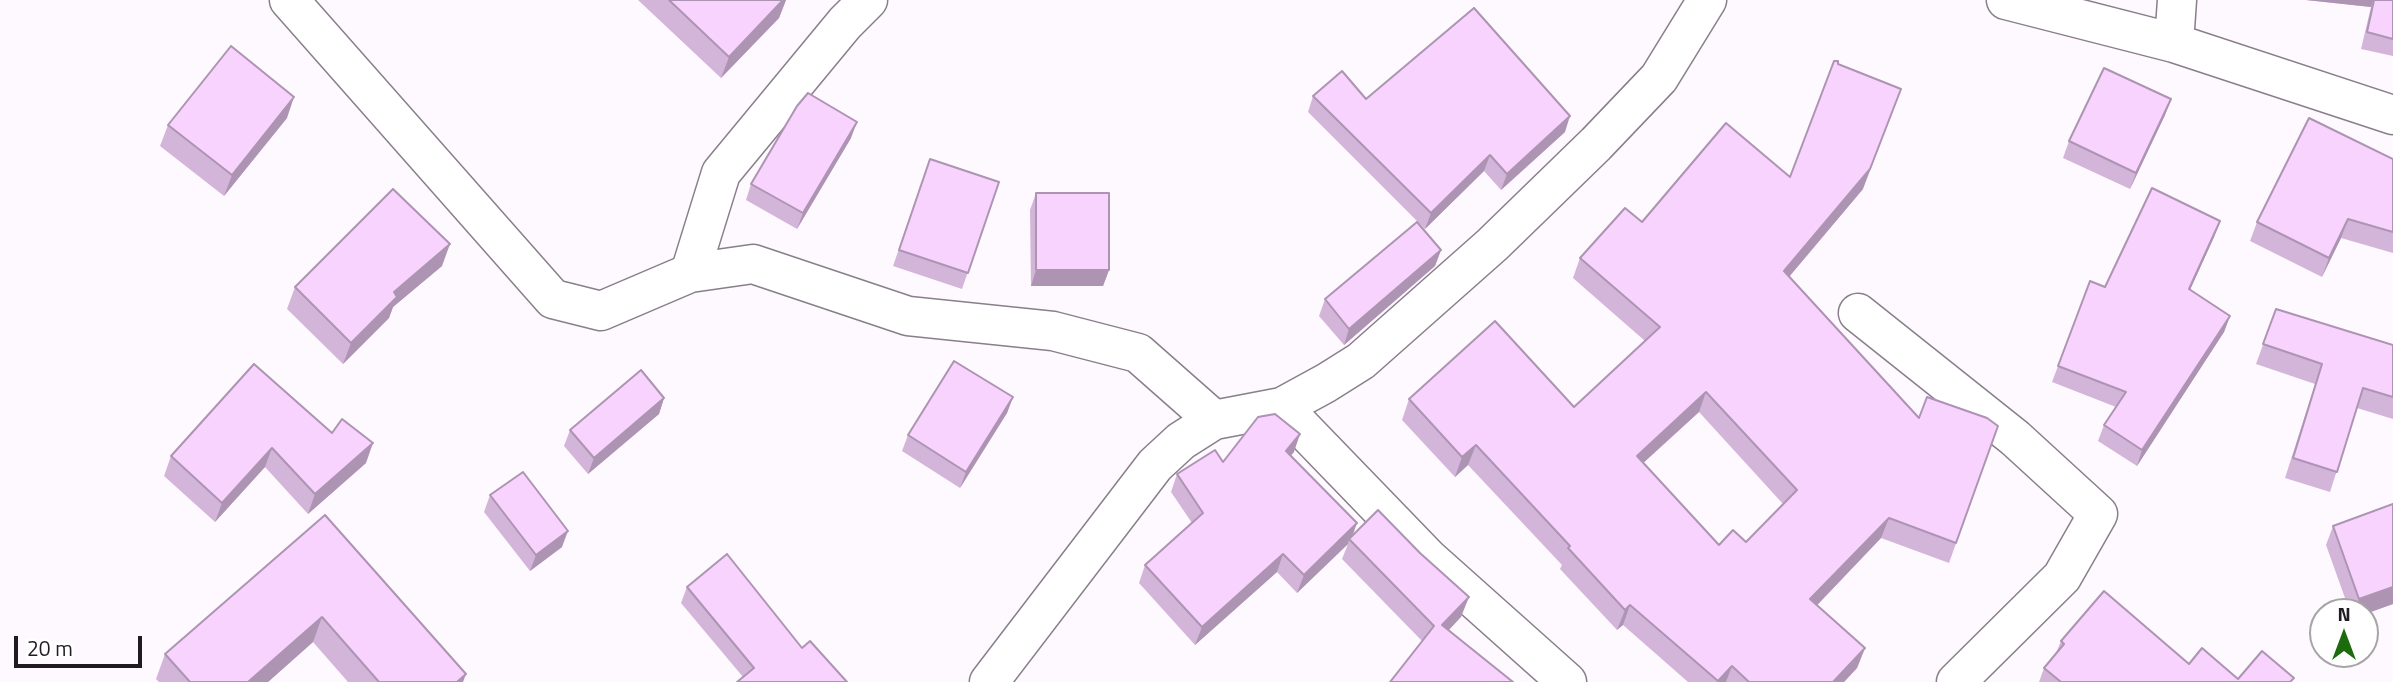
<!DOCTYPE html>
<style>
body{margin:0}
#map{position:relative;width:2393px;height:682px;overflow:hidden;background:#fef9fe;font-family:"Titillium Web",sans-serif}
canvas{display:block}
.north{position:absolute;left:2309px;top:598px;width:70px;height:70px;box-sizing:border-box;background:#fff;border:2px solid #a6a4a6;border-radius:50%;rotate:0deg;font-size:19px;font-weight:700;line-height:28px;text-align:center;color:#201b20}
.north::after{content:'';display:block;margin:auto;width:24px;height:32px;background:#1c6b0d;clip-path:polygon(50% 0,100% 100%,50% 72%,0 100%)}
.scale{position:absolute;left:14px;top:636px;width:128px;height:32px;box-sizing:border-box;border:4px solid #201b20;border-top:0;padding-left:9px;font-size:21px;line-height:24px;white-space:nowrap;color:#201b20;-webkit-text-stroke:5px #fff;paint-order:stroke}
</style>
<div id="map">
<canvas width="2393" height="682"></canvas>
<div class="north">N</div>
<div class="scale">20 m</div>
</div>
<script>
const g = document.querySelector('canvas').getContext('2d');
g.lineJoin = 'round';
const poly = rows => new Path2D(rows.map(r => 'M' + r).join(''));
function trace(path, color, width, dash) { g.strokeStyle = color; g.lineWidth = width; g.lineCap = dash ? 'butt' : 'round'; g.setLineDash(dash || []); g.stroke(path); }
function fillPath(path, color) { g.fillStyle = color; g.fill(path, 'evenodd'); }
const minor = poly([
 [289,0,553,299,601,311,690,273,753,264,908,316,1053,331,1138,353,1214,420],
 [2006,0,2174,43,2393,115],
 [2174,43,2177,0],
 [690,273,721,173,845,23,868,0],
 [1858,313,2015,438,2098,514,2062,577,1956,682],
 [1282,407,1428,558,1567,682],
 [989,682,1155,465,1181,441,1214,420,1282,407,1326,383,1361,361,1492,245,1596,144,1659,78,1707,0]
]);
trace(minor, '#897e8b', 41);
trace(minor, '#fff', 38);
fillPath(poly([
 [638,0,786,0,779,18,721,78],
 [2306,0,2393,0,2393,56,2361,49,2371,7],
 [1313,96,1366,99,1565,132,1501,190,1484,171,1425,229,1308,112],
 [2171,99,2165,115,2130,189,2063,158,2069,141],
 [287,118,224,196,160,146,168,125],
 [851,138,797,229,746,200,751,184],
 [930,159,999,182,962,289,893,266],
 [2393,159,2393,253,2341,238,2322,277,2250,241,2257,222],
 [1790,177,1863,189,1789,277,1919,418,1998,426,1949,563,1881,538,1817,605,1865,648,1857,668,1844,682,1688,682,1623,625,1617,630,1560,569,1562,565,1468,465,1455,477,1402,420,1409,399,1574,407,1645,341,1573,278,1580,258,1642,222],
 [1699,412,1783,504,1746,542,1719,545,1643,463],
 [1036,193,1109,270,1103,286,1031,286,1030,210],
 [2220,221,2214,237,2190,290,2230,316,2224,332,2137,466,2098,441,2104,425,2116,407,2052,382,2090,281,2105,287],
 [1441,250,1435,266,1344,345,1319,316,1325,299],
 [442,266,393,307,389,318,343,364,287,309,295,287],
 [2276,309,2393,345,2393,419,2357,408,2330,492,2285,478,2315,384,2256,364],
 [254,364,366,463,308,514,265,467,215,522,164,476,171,456],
 [1013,397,1007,413,960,488,902,451,908,435],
 [664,398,659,414,588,474,564,446,570,430],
 [1294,452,1290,456,1353,536,1461,617,1422,641,1342,559,1348,544,1297,593,1277,572,1195,645,1139,583,1145,565,1192,523,1171,492,1177,474],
 [490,495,562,547,530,571,484,512],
 [2393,504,2393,604,2365,614,2365,612,2350,612,2326,545,2333,526],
 [325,515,463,682,348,682,313,642,268,682,159,682,156,679,165,654],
 [687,587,802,648,743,677,681,603],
 [2061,641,2189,664,2238,679,2292,682,2039,682,2044,668,2056,653]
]), '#d4b5da');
fillPath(poly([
 [783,0,786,0,779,18,721,78,729,57],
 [2306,0,2373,0,2371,7],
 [1901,89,1863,189,1777,291,1784,271],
 [294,97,287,118,224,196,232,175],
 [2171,99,2165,115,2130,189,2136,173],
 [1570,116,1565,132,1501,190,1507,174],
 [857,122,851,138,797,229,803,213],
 [1490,155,1484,171,1425,229,1431,213],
 [2348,219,2341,238,2322,277,2329,258],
 [2220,221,2214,237,2183,305,2189,289],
 [450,244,442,266,393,307,389,318,343,364,351,343,394,292],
 [1441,250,1435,266,1344,345,1349,329],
 [1036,270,1109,270,1103,286,1031,286],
 [2230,316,2224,332,2137,466,2142,450],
 [1706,392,1699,412,1629,476,1637,456],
 [1013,397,1007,413,960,488,966,472],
 [664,398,659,414,588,474,594,458],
 [1300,434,1294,452,1279,469,1286,451],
 [373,443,366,463,308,514,315,494],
 [1476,445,1468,465,1455,477,1462,457],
 [272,448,265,467,215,522,222,503],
 [1889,518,1881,538,1803,620,1810,599],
 [1357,523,1351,540,1349,539,1348,544,1297,593,1304,575],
 [568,531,562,547,530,571,536,555],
 [1283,554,1277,572,1195,645,1202,627],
 [2393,587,2393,604,2365,614,2365,612,2354,612,2359,599],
 [1469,597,1461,617,1435,645,1442,625],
 [1630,605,1623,625,1617,630,1625,610],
 [322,617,313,642,268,682,248,682],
 [1865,648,1857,668,1844,682,1833,682],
 [1732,666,1726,682,1718,682,1718,681],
 [466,674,463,682,457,682]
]), '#ad94b2');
const building = poly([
 [669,0,783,0,729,57,669,0],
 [2374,0,2393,0,2393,39,2367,32,2374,0],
 [1474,8,1570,116,1507,174,1490,155,1431,213,1313,96,1342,71,1366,99,1474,8],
 [231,46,294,97,232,175,168,125,231,46],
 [1834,61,1838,61,1838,64,1901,89,1870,169,1784,271,1919,418,1927,397,1987,418,1998,426,1956,543,1889,518,1810,599,1865,648,1833,682,1749,682,1732,666,1718,681,1630,605,1625,610,1568,548,1570,546,1476,445,1462,457,1409,399,1495,321,1574,407,1660,327,1580,258,1625,208,1642,222,1726,123,1790,177,1834,61],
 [1706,392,1797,490,1746,542,1733,530,1719,545,1637,456,1706,392],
 [2104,68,2171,99,2136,173,2069,141,2104,68],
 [808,93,857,122,803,213,751,184,797,106,808,93],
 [2309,118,2393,159,2393,232,2348,219,2329,258,2257,222,2309,118],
 [930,159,999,182,968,273,899,250,930,159],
 [2152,188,2220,221,2189,289,2230,316,2142,450,2104,425,2126,392,2058,366,2090,281,2105,287,2152,188],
 [393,189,450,244,394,292,397,297,351,343,295,287,393,189],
 [1036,193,1109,193,1109,270,1036,270,1036,193],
 [1417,222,1441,250,1349,329,1325,299,1417,222],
 [2276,309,2393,345,2393,397,2363,388,2337,472,2293,458,2322,364,2263,344,2276,309],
 [954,361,1013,397,966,472,908,435,954,361],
 [254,364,332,433,342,419,373,443,315,494,272,448,222,503,171,456,254,364],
 [641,370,664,398,594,458,570,430,641,370],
 [1275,414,1300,434,1286,451,1357,523,1304,575,1283,554,1202,627,1145,565,1203,513,1177,474,1215,450,1223,462,1258,417,1275,414],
 [523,472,568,531,536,555,490,495,523,472],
 [2393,504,2393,587,2359,599,2333,526,2393,504],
 [1378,510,1420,553,1469,597,1442,625,1513,682,1390,682,1434,626,1349,539,1378,510],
 [325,515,466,674,457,682,379,682,322,617,248,682,190,682,165,654,325,515],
 [727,554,802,648,810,641,847,682,737,682,754,668,687,587,727,554],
 [2104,591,2189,664,2202,648,2238,679,2262,651,2294,678,2290,682,2061,682,2044,668,2064,644,2061,641,2104,591]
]);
fillPath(building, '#f7d3fe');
trace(building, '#ad94b2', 2);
</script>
